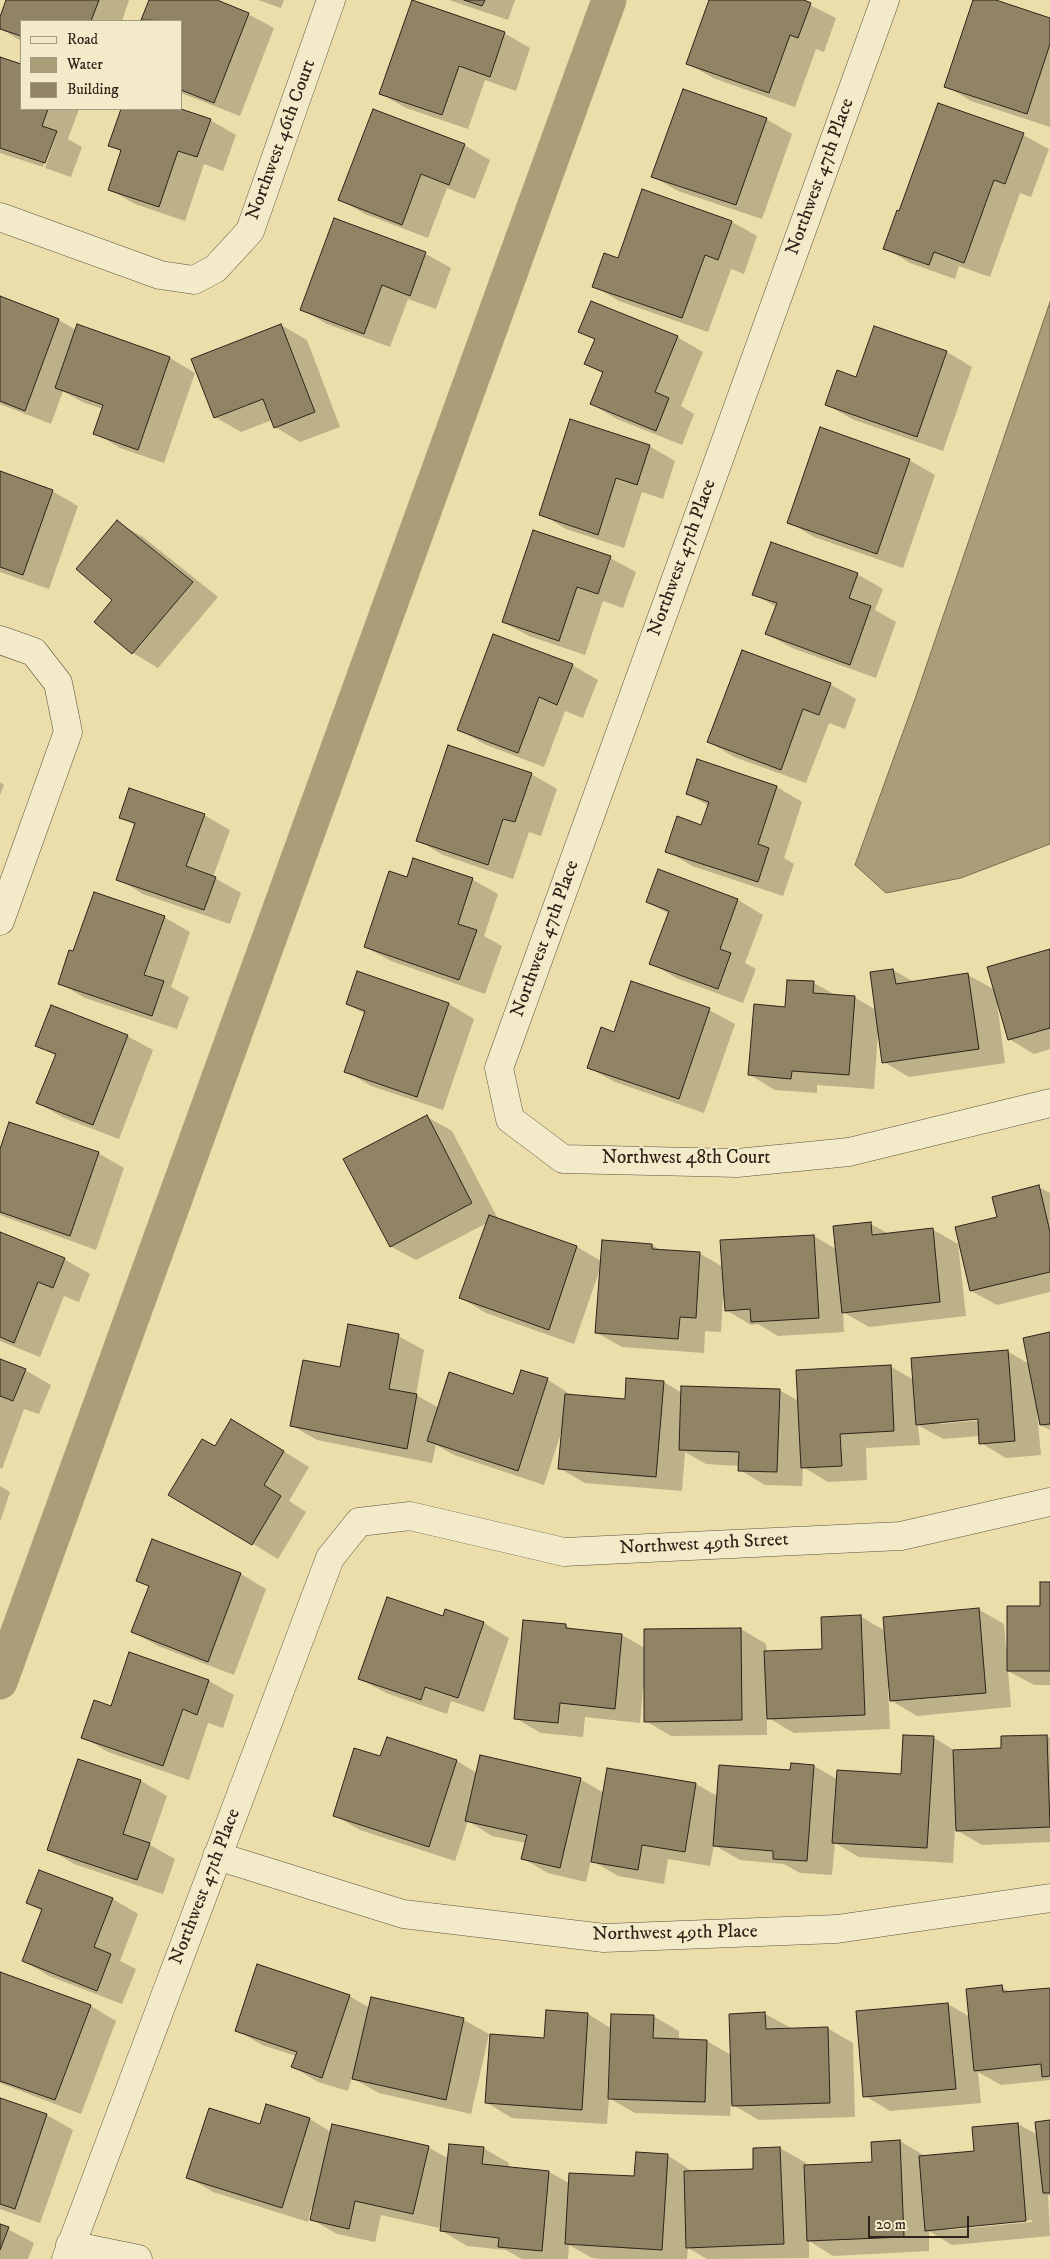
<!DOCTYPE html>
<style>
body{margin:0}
#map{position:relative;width:1050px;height:2259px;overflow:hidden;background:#ebdeab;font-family:"IM FELL DW Pica",serif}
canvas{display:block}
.legend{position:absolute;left:20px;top:20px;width:162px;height:90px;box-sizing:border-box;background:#f2eac8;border:1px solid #a39a82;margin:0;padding:6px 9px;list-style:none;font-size:15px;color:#2d2319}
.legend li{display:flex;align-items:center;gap:10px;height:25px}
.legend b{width:25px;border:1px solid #a39a82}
.scale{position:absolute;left:868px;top:2216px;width:101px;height:22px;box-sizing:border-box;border:2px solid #2d2319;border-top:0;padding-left:6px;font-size:15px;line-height:18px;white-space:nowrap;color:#2d2319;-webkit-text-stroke:4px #f2eac8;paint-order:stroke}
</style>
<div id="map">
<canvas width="1050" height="2259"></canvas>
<ul class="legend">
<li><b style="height:6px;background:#f2eac8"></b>Road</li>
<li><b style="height:14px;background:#aa9e79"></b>Water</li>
<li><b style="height:14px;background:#908465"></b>Building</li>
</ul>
<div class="scale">20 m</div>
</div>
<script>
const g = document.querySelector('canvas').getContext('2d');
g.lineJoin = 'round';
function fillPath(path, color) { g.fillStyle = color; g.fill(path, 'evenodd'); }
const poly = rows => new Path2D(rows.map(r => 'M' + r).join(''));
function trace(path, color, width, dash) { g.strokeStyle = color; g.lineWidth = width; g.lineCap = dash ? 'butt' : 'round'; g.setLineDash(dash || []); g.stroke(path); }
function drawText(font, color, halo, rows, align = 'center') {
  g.font = font + ' "IM FELL DW Pica",serif'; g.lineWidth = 4; g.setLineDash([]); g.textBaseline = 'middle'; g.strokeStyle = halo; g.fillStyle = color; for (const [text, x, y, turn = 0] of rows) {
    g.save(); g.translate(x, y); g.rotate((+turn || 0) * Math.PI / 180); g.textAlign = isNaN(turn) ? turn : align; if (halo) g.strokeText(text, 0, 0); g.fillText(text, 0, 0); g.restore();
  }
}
const water = poly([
 [1050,302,1050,844,961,878,886,893,855,865,915,699,1050,302]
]);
fillPath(water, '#aa9e79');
trace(water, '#786d53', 1);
fillPath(poly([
 [7,0,129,0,122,21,21,21,21,41,0,28,0,21],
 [150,0,213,0,248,14,274,28,240,116,181,93,181,21,143,19],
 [258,0,284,0,281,8],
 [449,0,515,0,508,20],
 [710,0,800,0,836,18,824,52,816,49,795,107,713,78,687,63],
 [974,0,992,0,1050,19,1050,127,971,101,946,86],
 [504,33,530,48,516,91,485,80,468,129,406,108,381,94],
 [0,58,21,65,21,109,79,109,68,139,82,147,71,177,45,168,57,133,55,133,43,167,0,153],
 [122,109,178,109,210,120,236,135,223,171,204,164,185,221,135,204,109,189,122,152,110,145],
 [766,119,792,134,762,219,678,191,652,176],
 [1023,135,1049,149,1031,197,1020,193,990,277,959,266,955,279,910,263,885,248,900,213],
 [464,145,490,160,475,199,447,188,428,238,365,214,339,199],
 [643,191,732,222,757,236,744,274,731,269,708,332,619,301,594,286,618,259],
 [334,219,426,254,451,268,436,309,408,299,390,347,327,324,301,309],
 [0,298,59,320,76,330,78,326,170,358,195,373,164,463,120,448,95,433,103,409,82,402,63,391,51,424,0,404],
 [281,325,307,340,340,427,300,442,275,427,272,420,241,432,215,417],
 [875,328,947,352,972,367,943,451,852,419,827,405,857,379],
 [580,332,677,337,703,352,681,406,694,414,682,445,617,419,591,404,603,374,586,364,595,340],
 [649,446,675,461,663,499,642,492,624,548,566,529,541,514],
 [909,460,935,475,903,568,814,537,788,522],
 [0,472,52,491,78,506,49,589,0,572],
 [117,522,143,537,218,597,158,668,133,653,96,621,114,600],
 [610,558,636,572,623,608,603,601,585,655,529,636,503,622],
 [857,574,883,589,875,610,896,622,876,678,792,648,767,634,776,607,754,594],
 [572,665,598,680,583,718,565,711,544,767,484,744,458,729],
 [830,684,856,699,845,729,829,723,806,783,734,757,709,742],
 [531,774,557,789,541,836,529,832,513,879,443,855,418,840],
 [0,782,4,785,0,795],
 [777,787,802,802,784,858,794,864,783,896,692,866,667,851,702,826,709,806,688,794],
 [204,815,230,830,213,877,241,893,230,924,143,894,118,879,136,826,120,817],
 [414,859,473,880,498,894,484,936,502,946,485,994,391,961,365,947,407,878],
 [659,871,738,900,763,915,745,963,756,969,743,1003,676,978,651,963,669,914,647,902],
 [164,917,190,932,171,987,189,997,177,1029,85,998,59,983,74,953],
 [1050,950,1050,1049,1034,1054,1009,1039,996,995,1005,1063,909,1077,884,1062,878,1034,874,1089,817,1085,817,1093,775,1090,750,1075,786,1008,814,983,837,996,854,997,876,1010,893,970,914,982,968,975,995,990],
 [358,973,449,1004,474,1019,443,1110,371,1086,346,1071,365,1014,347,1004],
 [709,1010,735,1024,704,1113,615,1082,589,1068],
 [127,1036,153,1050,119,1139,64,1118,38,1103,56,1056,37,1045],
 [427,1117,452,1131,497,1217,495,1218,577,1247,601,1261,603,1242,652,1245,661,1250,699,1253,723,1267,814,1236,836,1249,871,1224,889,1234,932,1229,958,1244,966,1316,869,1327,843,1312,844,1332,778,1336,758,1324,751,1325,726,1310,723,1296,721,1332,705,1331,704,1353,622,1347,597,1333,600,1269,574,1344,486,1313,461,1298,487,1223,416,1260,390,1246],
 [0,1153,98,1153,124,1168,96,1250,0,1215],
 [1039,1187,1050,1193,1050,1292,997,1305,971,1291,998,1218],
 [0,1234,64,1259,90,1274,79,1302,64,1296,40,1357,0,1341],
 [1050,1334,1050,1430,1041,1425,1039,1412,1037,1413,1041,1455,1006,1458,981,1443,980,1436,943,1439,918,1425,920,1445,866,1448,867,1480,828,1482,803,1467,802,1486,765,1485,740,1470,740,1466,706,1464,685,1452,682,1491,585,1483,559,1468,562,1430,544,1485,454,1455,436,1445,432,1463,317,1440,291,1425,341,1368,398,1336,424,1350,416,1395,439,1408,514,1395,522,1371,548,1380,573,1396,626,1400,664,1382,682,1393,779,1390,799,1401,890,1366,914,1380,1007,1351,1029,1364],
 [984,1418,984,1420,940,1424,940,1421],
 [0,1361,25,1370,51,1385,39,1414,24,1409,2,1469,0,1468],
 [257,1435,309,1467,289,1501,306,1512,278,1559,170,1494,215,1448],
 [0,1486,10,1492,0,1522],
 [153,1541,241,1574,266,1589,234,1675,158,1646,133,1632,150,1587,138,1581],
 [1050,1583,1050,1685,1034,1685,1008,1671,1011,1707,917,1716,892,1701,891,1688,888,1688,890,1729,794,1733,767,1717,767,1735,671,1736,646,1721,645,1688,643,1688,640,1723,585,1717,583,1737,541,1733,515,1718,566,1626,573,1630,622,1635,645,1648,741,1629,766,1644,767,1652,823,1650,860,1616,885,1631,978,1609,1004,1624,1006,1648,1008,1648,1041,1607],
 [446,1611,484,1623,509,1638,484,1712,451,1701,447,1714,386,1693,360,1679,443,1617],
 [209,1681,234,1695,223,1728,208,1723,189,1780,108,1752,83,1737,112,1708],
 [1047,1736,1050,1738,1050,1842,982,1845,955,1829,953,1863,859,1857,835,1843,832,1875,800,1873,784,1864,740,1860,714,1845,710,1866,668,1859,664,1884,618,1876,591,1860,586,1882,548,1873,522,1858,526,1843,492,1836,468,1821,455,1861,360,1830,334,1815,381,1758,387,1739,457,1761,477,1773,580,1779,604,1793,696,1784,717,1796,814,1766,837,1779,902,1775,934,1738,956,1751,1003,1749,1002,1738],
 [79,1760,141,1781,167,1796,150,1845,175,1859,163,1894,74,1864,49,1849],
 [39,1871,113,1899,138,1914,120,1961,136,1969,122,2004,49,1976,24,1961,43,1912,27,1903],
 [0,1974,91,2006,116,2021,81,2114,0,2083],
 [1001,1987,1012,1993,1050,1989,1050,2080,1001,2085,978,2072,981,2103,890,2111,865,2096,948,2004,970,2017],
 [349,1996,370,2008,464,2020,489,2034,471,2114,379,2093,352,2078,348,2091,318,2082,293,2067,296,2056,262,2045,236,2030],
 [588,2014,612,2029,653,2016,679,2031,679,2040,707,2041,731,2055,765,2014,791,2028,827,2028,853,2043,855,2117,759,2120,731,2104,730,2116,635,2113,609,2098,607,2124,512,2118,487,2103,545,2039],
 [0,2099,47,2115,73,2130,40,2223,0,2209],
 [267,2106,310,2119,331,2132,428,2147,449,2159,483,2148,509,2163,508,2168,549,2172,569,2183,636,2177,667,2155,693,2172,755,2170,754,2150,780,2148,806,2163,806,2166,873,2164,900,2141,925,2156,975,2153,1018,2124,1038,2135,1050,2121,1050,2196,1048,2195,1050,2236,952,2245,929,2231,929,2251,833,2256,809,2241,809,2258,707,2259,688,2248,687,2259,603,2259,592,2258,569,2245,568,2259,522,2259,506,2250,467,2246,442,2231,443,2216,439,2228,381,2215,375,2242,337,2234,311,2219,313,2210,311,2209,308,2222,213,2192,188,2177,261,2125],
 [1032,2220,1032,2222,949,2230,949,2227],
 [0,2225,34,2243,28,2259,0,2259]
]), '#0003');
trace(poly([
 [0,1682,609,0]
]), '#aa9e79', 35);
const building = poly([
 [6,0,99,0,91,21,21,21,21,36,0,29,0,17,6,0],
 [149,0,217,0,249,13,214,103,181,90,181,21,141,20,149,0],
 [412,0,505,32,490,77,459,66,442,115,379,94,412,0],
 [464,0,485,0,482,6,464,0],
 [709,0,804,0,811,3,798,38,790,35,769,93,686,64,709,0],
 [973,0,996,0,1050,18,1050,44,1027,114,944,87,973,0],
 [0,57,21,64,21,109,48,109,42,126,57,131,45,163,0,148,0,57],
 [683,89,767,118,736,205,651,177,683,89],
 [938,103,1024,133,1005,184,994,180,964,263,934,252,929,265,883,249,897,210,899,211,938,103],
 [121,109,181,109,211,119,197,157,178,151,159,207,108,190,121,150,108,146,121,109],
 [373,109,465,144,449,185,421,174,402,225,338,200,373,109],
 [642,189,732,221,718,260,705,255,682,318,592,287,604,253,618,258,642,189],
 [334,218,426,252,410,296,382,285,364,334,300,310,334,218],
 [0,296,59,319,25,411,0,401,0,296],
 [591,301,678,336,655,392,669,398,656,431,590,404,603,372,584,364,595,339,578,332,591,301],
 [77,324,170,357,138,450,93,434,103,405,55,388,77,324],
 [281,324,315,412,274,428,263,399,214,418,191,359,281,324],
 [874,326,947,351,917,437,825,405,837,370,856,377,874,326],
 [570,419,650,445,637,485,616,478,598,535,539,515,570,419],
 [820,427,910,459,877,554,787,523,820,427],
 [0,471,53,490,23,575,0,567,0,471],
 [117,520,193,582,132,654,94,622,112,600,76,569,117,520],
 [533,530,611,556,598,594,577,587,559,641,502,622,533,530],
 [771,542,858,573,849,598,871,606,850,665,765,634,777,603,752,595,771,542],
 [493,634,573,664,557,705,539,697,518,753,457,730,493,634],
 [742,650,831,683,819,715,803,709,781,770,707,742,742,650],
 [448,745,532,773,515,822,503,819,488,865,416,841,448,745],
 [697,759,777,786,758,844,769,848,758,882,665,852,677,816,701,825,709,802,686,794,697,759],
 [129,788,205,814,186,866,216,877,204,910,116,880,135,823,119,818,129,788],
 [413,858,473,878,458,924,477,930,459,980,364,947,389,871,407,877,413,858],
 [658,869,738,899,720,949,731,953,718,989,649,964,669,911,646,902,658,869],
 [94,892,165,916,144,975,164,981,152,1016,58,984,69,950,73,951,94,892],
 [1050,949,1050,1028,1008,1040,987,967,1050,949],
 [893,969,896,984,968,973,979,1049,882,1063,870,972,893,969],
 [357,971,449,1003,417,1097,344,1072,365,1011,346,1004,357,971],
 [787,980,814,981,813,993,855,996,849,1075,792,1071,791,1079,748,1075,754,1004,785,1007,787,980],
 [631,981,710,1008,679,1099,587,1068,601,1027,614,1032,631,981],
 [51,1005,128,1035,93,1125,36,1103,56,1054,35,1046,51,1005],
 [427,1115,472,1203,390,1247,343,1159,427,1115],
 [9,1122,99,1152,70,1236,0,1212,0,1149,9,1122],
 [1039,1185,1050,1232,1050,1272,970,1291,955,1227,997,1217,992,1197,1039,1185],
 [489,1215,577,1246,549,1330,459,1298,489,1215],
 [871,1222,872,1235,933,1228,940,1302,842,1313,833,1226,871,1222],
 [0,1232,65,1258,53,1288,38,1282,14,1343,0,1337,0,1232],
 [814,1235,819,1318,751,1322,750,1309,725,1311,720,1240,814,1235],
 [602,1240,652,1244,652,1249,700,1252,696,1318,680,1317,678,1339,595,1333,602,1240],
 [348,1324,399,1334,389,1389,417,1394,407,1449,290,1426,303,1360,340,1367,348,1324],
 [1050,1332,1050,1424,1040,1425,1023,1338,1050,1332],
 [1008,1350,1015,1441,979,1444,978,1419,916,1425,911,1358,1008,1350],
 [0,1359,26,1369,13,1401,0,1396,0,1359],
 [891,1365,894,1431,840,1434,842,1466,801,1468,796,1370,891,1365],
 [521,1370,548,1378,518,1471,427,1441,449,1372,513,1394,521,1370],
 [626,1378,664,1381,656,1477,558,1469,565,1394,625,1399,626,1378],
 [681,1386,780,1389,777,1472,738,1471,739,1452,679,1450,681,1386],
 [231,1419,284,1451,264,1485,281,1496,252,1545,168,1495,202,1439,215,1446,231,1419],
 [152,1539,241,1573,208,1662,131,1632,149,1586,136,1581,152,1539],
 [1040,1582,1050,1582,1050,1671,1007,1671,1007,1606,1040,1606,1040,1582],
 [387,1597,443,1616,445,1609,484,1622,458,1698,425,1687,421,1700,358,1679,387,1597],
 [979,1608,986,1693,890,1701,883,1617,979,1608],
 [861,1615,865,1715,767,1719,764,1651,822,1649,821,1617,861,1615],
 [523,1620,566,1624,566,1628,622,1634,615,1709,560,1703,558,1723,514,1719,523,1620],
 [741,1628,742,1720,644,1722,644,1629,741,1628],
 [129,1652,209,1680,197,1715,183,1709,163,1766,81,1738,94,1700,111,1706,129,1652],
 [903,1735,934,1736,927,1848,832,1843,837,1770,901,1774,903,1735],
 [1047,1735,1050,1827,956,1831,953,1750,1001,1748,1001,1736,1047,1735],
 [387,1737,457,1760,429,1847,333,1816,354,1748,380,1756,387,1737],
 [480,1755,581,1778,560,1868,521,1859,527,1835,465,1821,480,1755],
 [78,1759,141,1780,123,1834,150,1843,137,1880,47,1850,78,1759],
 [791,1763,814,1765,807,1861,773,1859,773,1851,713,1846,719,1765,790,1770,791,1763],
 [607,1768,696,1783,685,1852,642,1845,638,1870,591,1862,607,1768],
 [39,1870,113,1898,94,1947,111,1954,97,1991,22,1961,42,1909,26,1903,39,1870],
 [257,1964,350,1995,322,2078,291,2067,297,2052,235,2031,257,1964],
 [0,1972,91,2005,55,2100,0,2081,0,1972],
 [1002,1985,1003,1992,1050,1988,1050,2076,1042,2077,1041,2064,974,2071,966,1989,1002,1985],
 [371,1997,464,2018,446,2100,352,2079,371,1997],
 [948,2003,956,2089,863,2097,856,2011,948,2003],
 [546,2010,588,2013,582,2110,485,2103,490,2034,544,2038,546,2010],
 [765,2012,766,2029,828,2027,830,2103,732,2106,729,2014,765,2012],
 [611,2014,654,2015,653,2038,707,2040,705,2102,608,2099,611,2014],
 [0,2098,47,2114,15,2209,0,2204,0,2098],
 [266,2104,310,2118,282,2208,186,2178,209,2108,260,2124,266,2104],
 [1050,2120,1050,2193,1043,2193,1035,2122,1050,2120],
 [1018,2123,1026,2221,925,2231,919,2156,974,2151,972,2127,1018,2123],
 [332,2124,429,2146,413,2214,355,2201,349,2229,310,2220,332,2124],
 [900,2140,904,2237,807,2241,804,2165,872,2162,871,2142,900,2140],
 [449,2144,484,2147,482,2164,549,2171,542,2251,498,2247,499,2238,440,2231,449,2144],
 [780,2147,784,2244,686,2248,684,2171,753,2169,753,2148,780,2147],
 [636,2152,668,2154,662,2250,565,2244,569,2173,634,2176,636,2152],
 [0,2224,9,2227,0,2250,0,2224]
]);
fillPath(building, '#908465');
trace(building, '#2d2319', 1);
const street = poly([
 [885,0,499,1068,510,1119,563,1159,737,1163,849,1152,1050,1103],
 [0,217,160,275,194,280,215,269,250,231,331,0],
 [0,640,34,652,58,683,68,732,0,921],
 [217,1856,403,1914,604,1938,837,1929,1050,1898],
 [70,2245,138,2259],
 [66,2259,330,1558,359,1522,410,1516,564,1552,901,1536,1050,1502]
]);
trace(street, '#5c523e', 29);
trace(street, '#f2eac8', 28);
drawText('19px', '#2d2319', '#f2eac8', [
 ["Northwest 46th Court",282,140,-70],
 ["Northwest 47th Place",821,177,-70],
 ["Northwest 47th Place",683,558,-70],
 ["Northwest 47th Place",546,939,-70],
 ["Northwest 48th Court",686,1159],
 ["Northwest 49th Street",704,1545,-3],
 ["Northwest 47th Place",206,1887,-69],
 ["Northwest 49th Place",675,1934,-1]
]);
</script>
